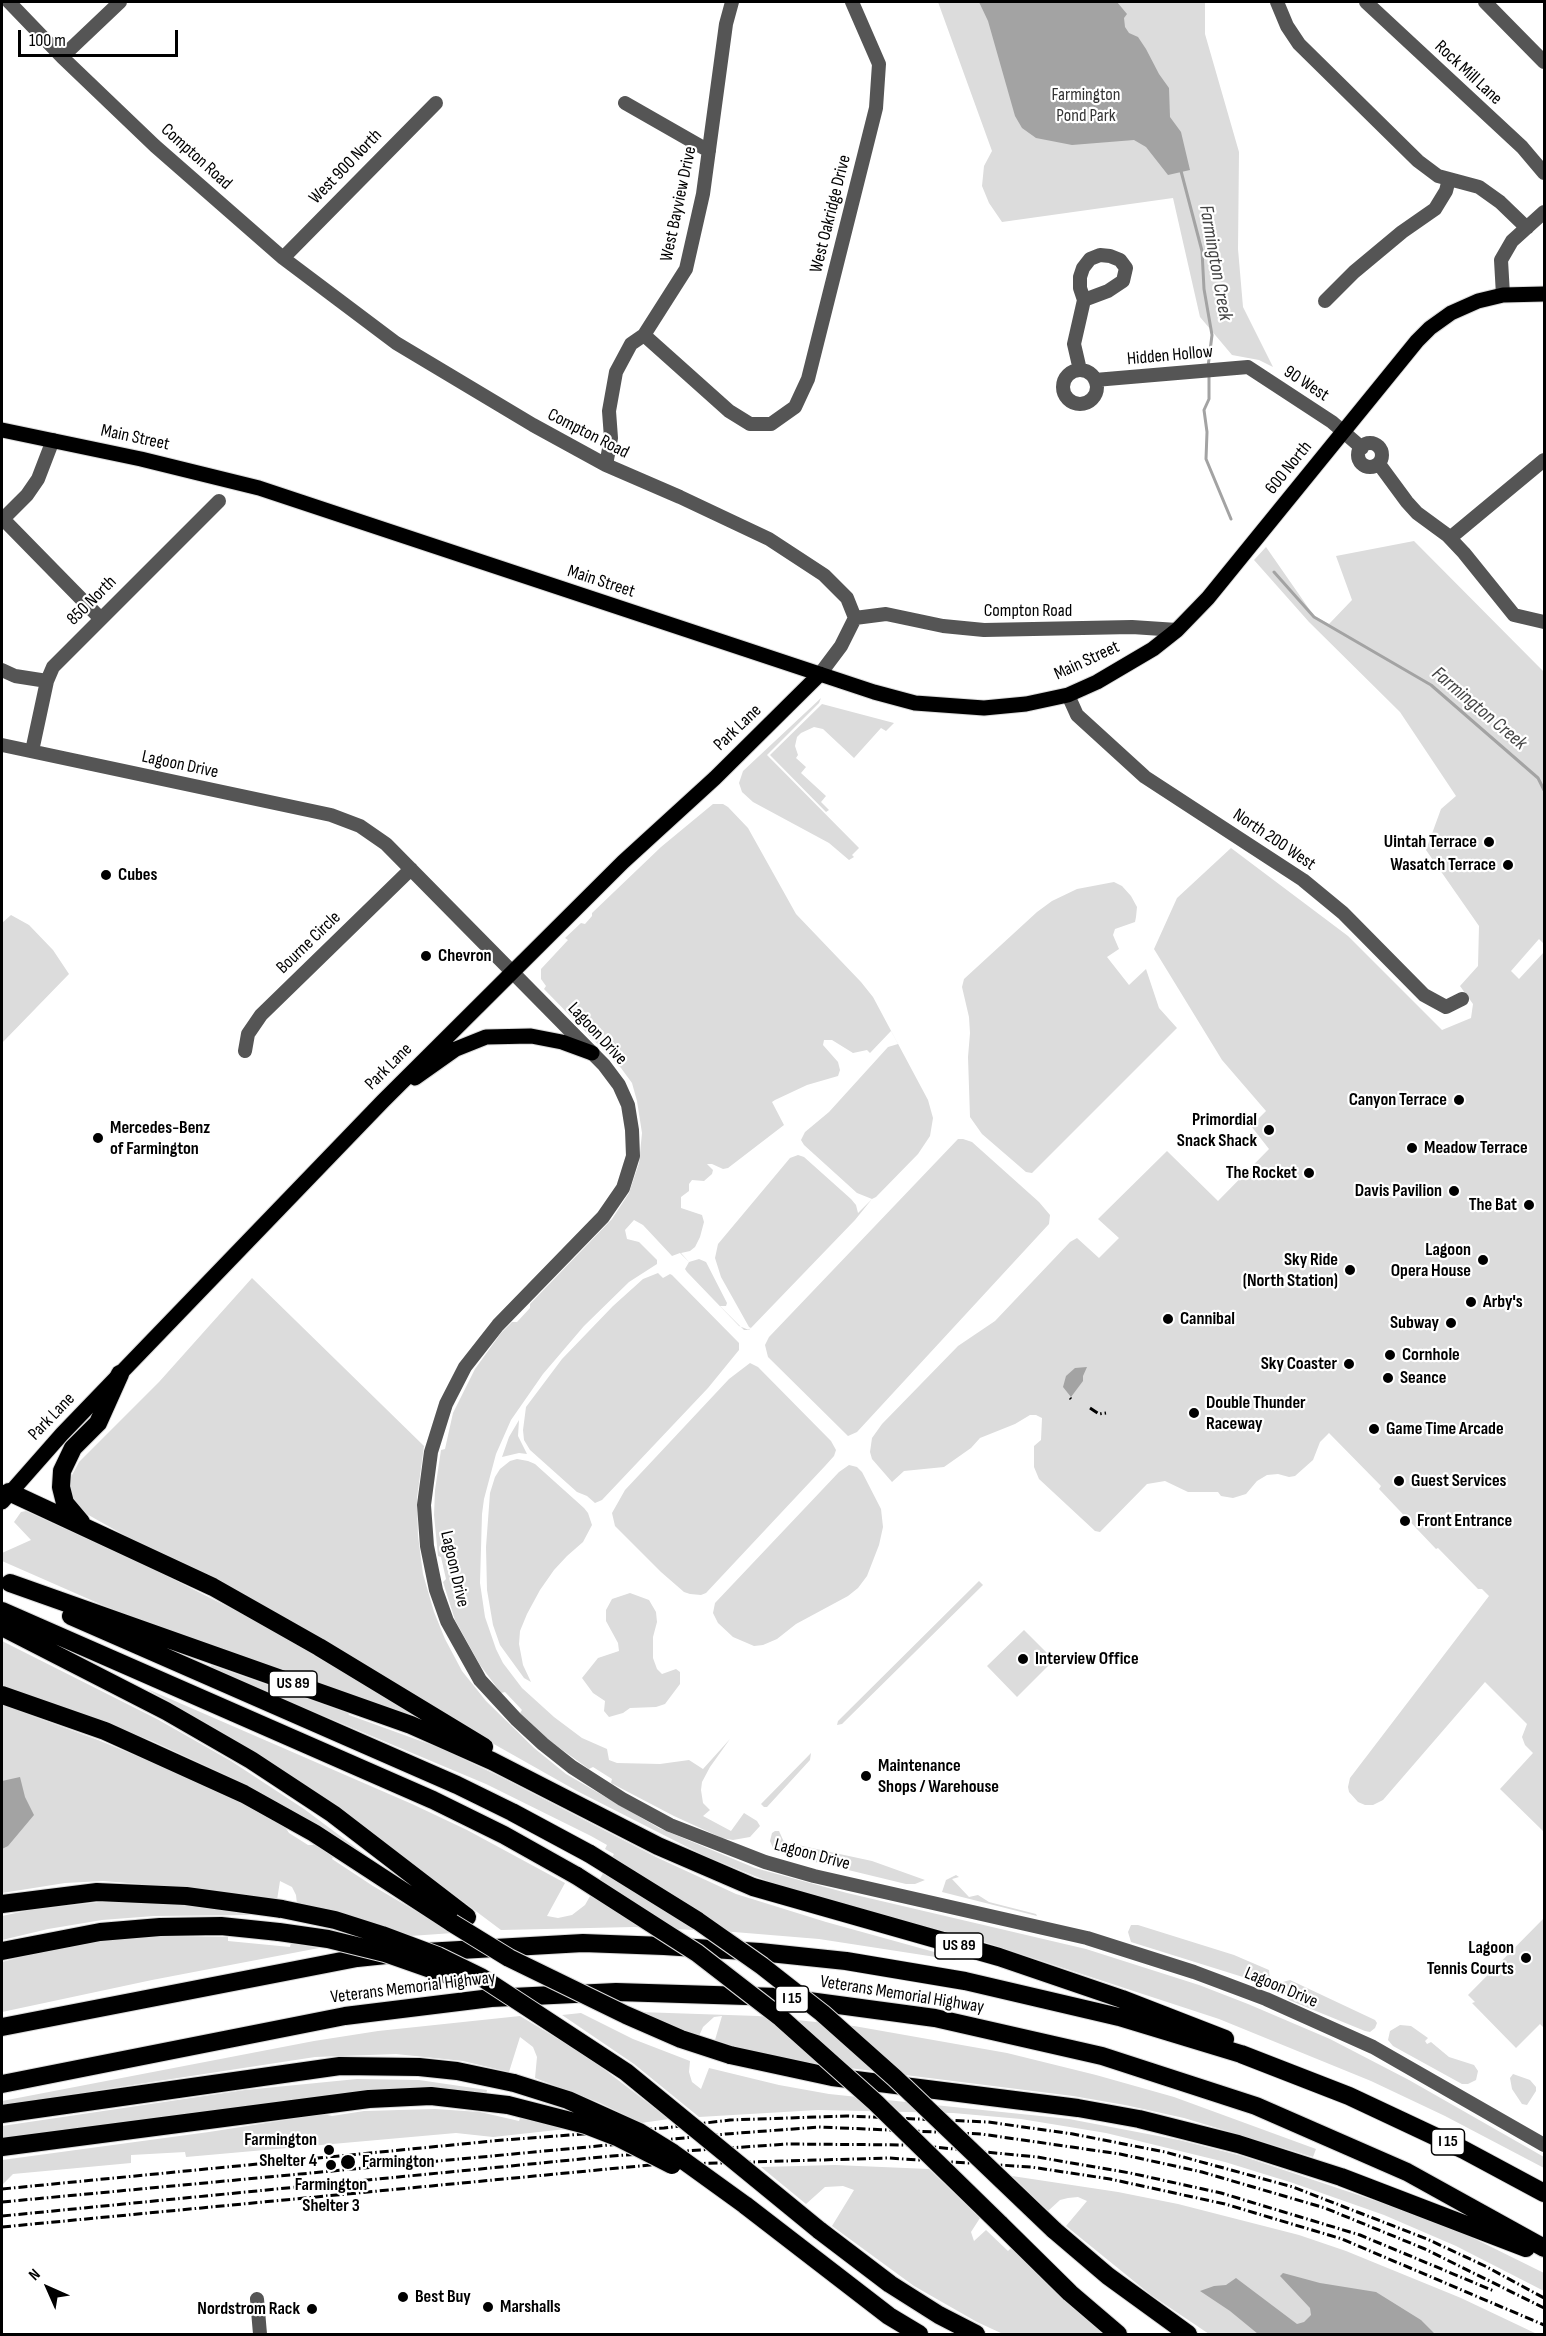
<!DOCTYPE html>
<style>
body{margin:0}
#map{position:relative;width:1546px;height:2336px;overflow:hidden;background:#fff;font-family:"Sofia Sans Condensed",sans-serif}
canvas{display:block}
.frame{position:absolute;inset:0;border:3px solid #000;pointer-events:none}
.north{position:absolute;left:18px;top:2258px;width:60px;height:60px;-webkit-text-stroke:4px #fff;paint-order:stroke;rotate:315deg;font-size:16px;font-weight:700;line-height:24px;text-align:center;color:#000}
.north::after{content:'';display:block;margin:auto;width:21px;height:27px;background:#000;clip-path:polygon(50% 0,100% 100%,50% 72%,0 100%)}
.scale{position:absolute;left:18px;top:30px;width:160px;height:27px;box-sizing:border-box;border:3px solid #000;border-top:0;padding-left:8px;font-size:18px;line-height:21px;white-space:nowrap;color:#000;-webkit-text-stroke:4px #fff;paint-order:stroke}
</style>
<div id="map">
<canvas width="1546" height="2336"></canvas>
<div class="frame"></div>
<div class="north">N</div>
<div class="scale">100 m</div>
</div>
<script>
const g = document.querySelector('canvas').getContext('2d');
g.lineJoin = 'round';
function fillPath(path, color) { g.fillStyle = color; g.fill(path, 'evenodd'); }
const poly = rows => new Path2D(rows.map(r => 'M' + r).join(''));
function trace(path, color, width, dash) { g.strokeStyle = color; g.lineWidth = width; g.lineCap = dash ? 'butt' : 'round'; g.setLineDash(dash || []); g.stroke(path); }
function drawText(font, color, halo, rows, align = 'center') {
  g.font = font + ' "Sofia Sans Condensed",sans-serif'; g.lineWidth = 4.5; g.setLineDash([]); g.textBaseline = 'middle'; g.strokeStyle = halo; g.fillStyle = color; for (const [text, x, y, turn = 0] of rows) {
    g.save(); g.translate(x, y); g.rotate((+turn || 0) * Math.PI / 180); g.textAlign = isNaN(turn) ? turn : align; if (halo) g.strokeText(text, 0, 0); g.fillText(text, 0, 0); g.restore();
  }
}
fillPath(poly([
 [938,2,1205,2,1205,34,1239,152,1238,249,1243,307,1273,367,1259,360,1232,355,1200,317,1173,198,1002,222,989,203,982,186,984,166,992,151],
 [1414,541,1544,672,1544,944,1539,939,1511,971,1519,979,1544,952,1544,1832,1500,1789,1533,1753,1525,1745,1522,1737,1527,1724,1485,1682,1383,1800,1373,1805,1365,1805,1358,1802,1349,1792,1348,1787,1350,1778,1489,1596,1482,1589,1478,1589,1438,1548,1436,1549,1379,1489,1381,1486,1329,1433,1320,1442,1313,1460,1295,1476,1289,1477,1278,1474,1267,1475,1257,1481,1246,1494,1233,1498,1221,1496,1218,1492,1188,1492,1165,1481,1147,1484,1100,1532,1095,1531,1039,1479,1034,1467,1034,1446,1041,1440,1042,1418,1036,1415,1030,1415,1015,1424,980,1438,971,1448,944,1467,904,1471,892,1482,872,1459,870,1452,872,1438,882,1424,958,1346,995,1321,1070,1242,1077,1238,1099,1258,1119,1238,1098,1219,1167,1151,1218,1201,1269,1149,1251,1126,1266,1111,1222,1060,1154,949,1177,898,1231,848,1348,936,1442,1030,1471,1018,1473,1004,1460,986,1478,966,1479,926,1426,850,1441,809,1456,796,1400,712,1309,622,1254,560,1266,547,1314,616,1329,624,1352,600,1336,556],
 [821,698,819,703,767,755,859,848,852,855,854,857,849,860,829,843,753,802,742,792,739,783,743,771],
 [822,704,894,723,886,731,881,728,854,758,823,729,814,727,801,733,797,737,795,746,798,755,796,758,806,767,801,773,826,796,821,802,829,810,826,812,770,755],
 [713,804,723,804,728,807,748,828,796,914,861,982,873,997,928,1100,933,1118,930,1136,918,1154,876,1197,872,1199,855,1220,749,1330,739,1326,687,1272,685,1269,689,1262,680,1253,672,1256,643,1225,634,1220,625,1230,627,1239,639,1242,657,1260,657,1264,629,1282,584,1326,543,1374,511,1420,496,1454,484,1499,482,1514,480,1583,485,1617,496,1649,503,1663,522,1688,554,1717,582,1738,607,1749,609,1760,617,1763,660,1764,689,1760,703,1769,730,1739,710,1767,702,1782,701,1790,703,1803,710,1810,703,1816,731,1831,744,1813,757,1821,760,1826,750,1837,733,1840,722,1838,674,1816,611,1783,612,1779,593,1767,589,1769,547,1739,520,1713,522,1710,505,1692,501,1693,480,1665,455,1620,443,1582,446,1579,441,1557,438,1556,434,1515,435,1490,441,1450,445,1449,453,1413,475,1369,501,1333,512,1322,517,1322,530,1308,530,1304,612,1219,629,1193,639,1163,642,1133,637,1101,632,1083,621,1068,544,989,546,986,541,979,541,969,568,940,565,938,581,923,585,924,592,916,592,913,661,847],
 [891,1031,898,1044,888,1047,829,1112,805,1132,801,1140,804,1145,857,1193,872,1199,858,1213,856,1205,851,1199,804,1157,798,1155,790,1158,718,1244,715,1258,721,1277,749,1327,751,1328,748,1330,744,1330,720,1306,726,1306,727,1303,706,1262,699,1259,689,1262,681,1253,690,1251,695,1247,700,1237,704,1222,702,1215,681,1208,681,1197,689,1191,689,1184,692,1180,704,1181,712,1174,713,1170,707,1164,712,1164,723,1169,728,1168,784,1125,772,1102,775,1100,807,1085,838,1076,840,1070,838,1062,823,1045,824,1040,832,1040,853,1053,867,1050,870,1053],
 [1114,882,1122,886,1131,896,1137,907,1136,917,1135,922,1115,929,1113,935,1119,949,1107,957,1129,985,1146,969,1159,1008,1177,1028,1032,1173,1026,1172,982,1134,970,1117,968,1057,970,1033,969,1017,962,987,964,979,1037,912,1052,901,1077,889],
 [11,915,29,925,53,950,69,974,2,1043,2,923],
 [958,1139,963,1139,972,1142,1039,1202,1050,1215,1049,1224,857,1432,848,1436,768,1357,765,1345,769,1337],
 [658,1273,663,1278,670,1274,672,1275,739,1343,739,1350,708,1388,602,1500,595,1503,587,1496,577,1492,530,1450,524,1440,523,1430,526,1407,562,1359,613,1306,643,1279],
 [252,1278,424,1446,417,1498,418,1536,423,1574,434,1612,445,1639,462,1671,486,1701,534,1748,566,1774,659,1828,755,1868,847,1893,1086,1949,1199,1985,1248,2004,1330,2039,1409,2080,1544,2157,1544,2168,1445,2116,1371,2081,1219,2019,987,1943,782,1887,705,1856,577,1791,85,1513,74,1500,70,1487,70,1479,79,1462,159,1382],
 [750,1363,758,1367,831,1441,836,1450,834,1456,825,1466,706,1593,701,1595,690,1594,684,1592,661,1572,615,1526,612,1513,625,1490,729,1379],
 [519,1420,518,1436,527,1454,519,1453,502,1457,509,1437],
 [517,1459,528,1461,535,1464,584,1508,588,1513,592,1525,583,1542,567,1556,554,1570,540,1590,527,1614,520,1631,519,1644,523,1665,531,1682,524,1678,500,1645,493,1625,487,1590,486,1547,490,1493,495,1477,500,1469,510,1461],
 [849,1465,857,1467,862,1472,881,1509,883,1527,879,1545,867,1576,858,1588,848,1596,796,1624,777,1639,763,1645,754,1646,733,1637,718,1623,713,1613,715,1603,839,1472],
 [26,1511,153,1569,246,1616,415,1714,414,1718,147,1623,100,1604,2,1561,2,1553,31,1540,14,1522,21,1512],
 [979,1581,983,1585,842,1724,837,1725,838,1721],
 [630,1593,649,1600,656,1612,657,1622,653,1637,653,1658,657,1669,662,1674,676,1669,680,1672,680,1684,665,1704,656,1707,630,1708,623,1713,609,1717,604,1711,605,1701,593,1693,582,1678,598,1658,619,1651,618,1643,606,1621,606,1610,612,1599],
 [1024,1630,1054,1660,1017,1697,987,1666],
 [2,1641,157,1719,231,1761,304,1809,398,1879,234,1779,152,1741,2,1685],
 [211,1665,348,1713,349,1715,440,1748,501,1777,656,1857,736,1894,826,1922,956,1958,955,1960,819,1939,734,1932,634,1927,501,1930,325,1798,234,1739,145,1688,412,1804,467,1830,565,1883,547,1916,558,1918,572,1915,585,1905,614,1854,605,1849,607,1845,591,1836,486,1784,262,1690,212,1668],
 [2,1705,98,1740,176,1772,257,1810,283,1824,289,1833,308,1845,319,1845,334,1855,332,1859,373,1886,453,1933,410,1936,297,1904,296,1895,292,1887,280,1881,277,1900,213,1890,103,1881,65,1883,2,1893],
 [811,1753,810,1760,767,1807,764,1807,761,1804],
 [775,1831,779,1831,784,1842,872,1861,925,1880,915,1884,906,1884,782,1854,773,1848,770,1841,772,1833],
 [956,1875,959,1877,952,1879,969,1897,978,1895,989,1902,1036,1914,1037,1916,942,1892,946,1880],
 [100,1902,172,1903,254,1915,154,1916,102,1920,48,1929,2,1940,2,1916,30,1910],
 [1544,1918,1544,2028,1540,2024,1516,2048,1472,2003,1475,2002,1468,1995],
 [1131,1925,1138,1925,1234,1955,1269,1970,1270,1979,1266,1982,1262,1983,1131,1942,1128,1932],
 [163,1936,228,1937,228,1941,290,1947,291,1943,319,1948,152,1980,2,2012,2,1962,43,1951,104,1941],
 [1290,1980,1375,2020,1377,2023,1375,2028,1370,2032,1365,2031,1289,2000,1279,1988,1283,1982],
 [639,2012,758,2016,854,2026,1007,2053,1096,2075,1174,2097,1316,2149,1313,2157,1184,2118,1125,2105,1073,2096,809,2063,746,2050,715,2040,722,2016,714,2017,703,2027,699,2036],
 [581,2013,633,2039,690,2061,689,2072,692,2082,701,2089,709,2068,779,2085,829,2094,1069,2119,1179,2140,1242,2156,1412,2213,1465,2234,1544,2273,1544,2291,1456,2246,1384,2215,1293,2183,1225,2162,1106,2133,1021,2119,953,2113,818,2110,699,2117,634,2064,562,2015],
 [520,2016,588,2057,669,2119,641,2123,600,2103,535,2078,537,2057,533,2047,520,2037,509,2072,463,2061,396,2054,315,2057,2,2105,2,2101,314,2041,378,2031],
 [1400,2025,1411,2026,1428,2038,1425,2041,1427,2044,1431,2042,1449,2057,1474,2065,1478,2071,1476,2080,1468,2084,1462,2084,1393,2046,1388,2040,1390,2031],
 [1513,2074,1530,2080,1536,2087,1536,2091,1527,2105,1522,2104,1512,2089,1510,2078],
 [357,2079,419,2080,487,2090,486,2095,2,2138,2,2126,245,2090],
 [435,2109,480,2112,519,2121,521,2116,566,2129,493,2137,456,2133,186,2157,185,2152,131,2155,131,2163,13,2174,2,2185,2,2160,209,2132,323,2114,332,2116,364,2111],
 [835,2165,929,2169,980,2218,971,2232,974,2241,986,2230,1008,2251,1011,2248,1103,2334,1003,2334,977,2322,914,2286,832,2226,854,2190,843,2186,825,2187,806,2204,761,2167],
 [1012,2176,1118,2192,1178,2204,1299,2235,1346,2251,1461,2298,1537,2334,1209,2334,1151,2295,1066,2226,1087,2201,1078,2197,1068,2198,1060,2200,1048,2211]
]), '#dcdcdc');
fillPath(poly([
 [979,2,1117,2,1127,14,1124,18,1125,27,1129,33,1138,37,1146,49,1159,74,1169,88,1170,117,1181,132,1190,170,1168,175,1146,147,1134,140,1072,145,1036,138,1022,128,1015,116,988,21],
 [1087,1367,1083,1376,1083,1381,1071,1397,1063,1387,1066,1376,1075,1368],
 [20,1777,25,1797,34,1815,8,1846,2,1849,2,1781],
 [1283,2273,1320,2283,1376,2292,1421,2320,1435,2334,1258,2334,1230,2311,1200,2291,1214,2286,1226,2285,1236,2278,1297,2324,1304,2322,1311,2315,1310,2308,1280,2276]
]), '#a3a3a3');
trace(poly([
 [1181,171,1202,251,1204,289,1212,335,1208,367],
 [1209,374,1209,399,1204,410,1207,432,1206,459,1231,519],
 [1274,572,1314,617,1431,685,1538,778,1544,790]
]), '#a3a3a3', 3);
const major = poly([
 [2,430,141,459,259,488,874,692,915,703,984,708,1026,704,1068,695,1097,682,1153,649,1177,630,1208,598,1417,341,1430,328,1451,313,1478,301,1503,295,1544,294],
 [415,1078,456,1049,486,1037,531,1036,562,1042,592,1053],
 [2,1502,62,1434,383,1101,623,862,715,778,820,674]
]);
const highway = poly([
 [9,1492,213,1587,319,1647,484,1747],
 [81,1522,65,1503,61,1487,62,1471,73,1448,98,1423,120,1374],
 [10,1583,411,1725,492,1761,658,1846,753,1887,999,1957,1122,1999,1225,2039],
 [2,1611,433,1800,504,1835,577,1876],
 [71,1616,457,1785,512,1812,590,1854],
 [2,1627,166,1711,251,1760,333,1814,467,1917],
 [2,1695,105,1731,244,1794,314,1833,452,1923],
 [2,1904,97,1892,186,1896,282,1909],
 [2,1951,100,1932,160,1927,221,1926,279,1932],
 [425,1952,583,1943,664,1946,760,1952,846,1961,965,1981,1119,2017,1241,2054,1349,2096,1464,2150,1544,2193],
 [2,2027,357,1958,386,1955],
 [730,2055,832,2077,1078,2108,1139,2119,1238,2144,1341,2177,1526,2248],
 [2,2084,345,2016,491,1998,616,1992,779,1997,935,2018,1102,2056,1256,2106,1407,2172,1544,2248],
 [2,2114,340,2066,419,2067,457,2071,514,2083],
 [2,2147,369,2099,431,2096,508,2105],
 [745,2205,889,2316,919,2334],
 [1000,2224,1070,2293,1118,2334],
 [819,2230,890,2284,939,2315,976,2334],
 [1054,2230,1108,2276,1188,2334]
]);
trace(major, '#dbdbdb', 17);
trace(highway, '#dbdbdb', 20);
trace(poly([
 [9,2,62,57,155,146,283,258,396,343,533,425,606,465,680,497,769,539,824,575,847,598,855,618],
 [1277,2,1287,26,1299,44,1418,161,1438,176,1479,187,1500,202,1527,228],
 [1366,2,1522,147,1544,173],
 [1485,2,1544,62],
 [62,57,120,2],
 [625,103,709,151],
 [283,258,436,103],
 [1503,295,1501,260,1512,241,1544,212],
 [1325,301,1354,272,1402,232,1435,209,1446,191,1449,179],
 [644,335,729,411,750,424,771,424,795,407,808,379,876,108,879,64,852,2],
 [1080,370,1074,344,1084,300,1108,291,1123,281,1126,268,1120,260,1110,256,1100,255,1090,259,1083,268,1080,277,1080,288,1084,300],
 '1063 387a17 17 0 1 1 34 0a17 17 0 1 1-34 0Z',
 [1095,380,1248,367,1332,422,1362,448],
 '1358 455a12 12 0 1 1 24 0a12 12 0 1 1-24 0Z',
 [1379,464,1407,502,1417,513,1447,535,1464,553,1514,615,1544,622],
 [606,465,611,438,609,411,616,372,631,344,644,335,686,269,703,194,726,24,732,2],
 [3,519,100,618],
 [2,520,27,495,38,479,53,440],
 [1450,538,1544,460],
 [855,618,886,614,943,626,984,630,1132,627,1177,630],
 [2,670,15,676,47,681],
 [820,674,841,646,855,618],
 [1068,695,1077,715,1145,777,1303,880,1343,913,1424,995,1446,1007,1462,999],
 [2,745,331,815,360,826,386,844,604,1065,619,1085,628,1105,632,1130,633,1156,623,1188,603,1217,498,1325,465,1367,446,1404,431,1452,424,1505,427,1546,436,1590,447,1621,480,1680,516,1719,543,1744,572,1767,622,1799,670,1825,765,1862,814,1876,1087,1938,1194,1972,1266,1999,1373,2047,1544,2145],
 [32,751,47,681,53,667,219,501],
 [245,1051,248,1034,261,1015,411,869],
 [257,2299,260,2334]
]), '#555', 14);
trace(major, '#000', 15);
trace(highway, '#000', 18);
trace(poly([
 [1070,1398,1071,1399],
 [1090,1408,1099,1414,1106,1413],
 [2,2189,503,2140,664,2128,730,2120,847,2116,988,2122,1073,2134,1165,2152,1293,2187,1427,2239,1485,2266,1544,2298],
 [2,2202,726,2134,819,2127,981,2134,1120,2154,1202,2172,1325,2208,1425,2249,1544,2308],
 [2,2216,612,2156,787,2144,913,2145,1037,2157,1130,2173,1221,2193,1360,2235,1494,2291],
 [2,2227,650,2165,888,2158,1031,2167,1110,2179,1225,2204,1342,2239,1544,2325]
]), '#000', 3, [9, 3, 1.5, 3]);
const highwayBridge = poly([
 [590,1854,698,1921,762,1966,822,2013,895,2078,1054,2230],
 [577,1876,697,1953,781,2018,876,2103,1000,2224],
 [282,1909,335,1920,382,1935,438,1956,481,1977,626,2072,819,2230],
 [452,1923,509,1958,626,2015,681,2039,730,2055],
 [279,1932,328,1939,385,1953,462,1980],
 [514,2083,568,2100,639,2132,673,2153,745,2205],
 [508,2105,586,2125,617,2137,672,2165]
]);
trace(highwayBridge, '#dbdbdb', 20, []);
trace(highwayBridge, '#000', 18);
for (const [x, y, r, color] of [
 [1489,842,6,"#000"],
 [1508,865,6,"#000"],
 [106,875,6,"#000"],
 [426,956,6,"#000"],
 [1459,1100,6,"#000"],
 [1269,1130,6,"#000"],
 [98,1138,6,"#000"],
 [1412,1148,6,"#000"],
 [1309,1173,6,"#000"],
 [1454,1191,6,"#000"],
 [1529,1205,6,"#000"],
 [1483,1260,6,"#000"],
 [1350,1270,6,"#000"],
 [1471,1302,6,"#000"],
 [1168,1319,6,"#000"],
 [1451,1323,6,"#000"],
 [1390,1355,6,"#000"],
 [1349,1364,6,"#000"],
 [1388,1378,6,"#000"],
 [1194,1413,6,"#000"],
 [1374,1429,6,"#000"],
 [1399,1481,6,"#000"],
 [1405,1521,6,"#000"],
 [1023,1659,6,"#000"],
 [866,1776,6,"#000"],
 [1526,1958,6,"#000"],
 [329,2150,6,"#000"],
 [348,2162,8,"#000"],
 [331,2165,6,"#000"],
 [403,2297,6,"#000"],
 [488,2307,6,"#000"],
 [312,2309,6,"#000"]
]) { const dot = new Path2D(); dot.arc(x, y, r, 0, 2 * Math.PI); g.fillStyle = color; g.fill(dot); trace(dot, '#fff', 2); }
for (const [x, y, w] of [
 [293,1684,48],
 [959,1946,48],
 [792,1999,33],
 [1448,2142,33]
]) { const box = new Path2D(); box.roundRect(x - w / 2, y - 13, w, 26, 4.5); g.fillStyle = '#fff'; g.fill(box); trace(box, '#000', 1.5); }
drawText('bold 16px', '#000', null, [
 ["US 89",293,1684],
 ["US 89",959,1946],
 ["I 15",792,1999],
 ["I 15",1448,2142]
]);
drawText('18px', '#000', '#fff', [
 ["Rock Mill Lane",1468,73,43],
 ["Compton Road",196,157,42],
 ["West 900 North",346,167,-46],
 ["West Bayview Drive",679,204,-78],
 ["West Oakridge Drive",831,214,-76],
 ["Hidden Hollow",1170,356,-5],
 ["90 West",1306,384,33],
 ["Compton Road",588,434,27],
 ["Main Street",135,438,12],
 ["600 North",1289,468,-51],
 ["Main Street",601,582,18],
 ["850 North",92,601,-45],
 ["Compton Road",1028,611],
 ["Main Street",1087,661,-25],
 ["Park Lane",738,728,-44],
 ["Lagoon Drive",180,765,12],
 ["North 200 West",1274,840,34],
 ["Bourne Circle",309,943,-44],
 ["Lagoon Drive",597,1034,47],
 ["Park Lane",389,1067,-45],
 ["Park Lane",52,1417,-46],
 ["Lagoon Drive",454,1569,77],
 ["Lagoon Drive",812,1855,15],
 ["Veterans Memorial Highway",413,1988,-7],
 ["Lagoon Drive",1281,1988,23],
 ["Veterans Memorial Highway",902,1995,9]
]);
drawText('18px', '#333', '#fff', [
 ["Farmington",1086,95],
 ["Pond Park",1086,116]
]);
drawText('bold 18px', '#000', '#fff', [
 ["Uintah Terrace",1477,842,"right"],
 ["Wasatch Terrace",1496,865,"right"],
 ["Cubes",118,875],
 ["Chevron",438,956],
 ["Canyon Terrace",1447,1100,"right"],
 ["Primordial",1257,1120,"right"],
 ["Snack Shack",1257,1141,"right"],
 ["Mercedes-Benz",110,1128],
 ["of Farmington",110,1149],
 ["Meadow Terrace",1424,1148],
 ["The Rocket",1297,1173,"right"],
 ["Davis Pavilion",1442,1191,"right"],
 ["The Bat",1517,1205,"right"],
 ["Lagoon",1471,1250,"right"],
 ["Opera House",1471,1271,"right"],
 ["Sky Ride",1338,1260,"right"],
 ["(North Station)",1338,1281,"right"],
 ["Arby's",1483,1302],
 ["Cannibal",1180,1319],
 ["Subway",1439,1323,"right"],
 ["Cornhole",1402,1355],
 ["Sky Coaster",1337,1364,"right"],
 ["Seance",1400,1378],
 ["Double Thunder",1206,1403],
 ["Raceway",1206,1424],
 ["Game Time Arcade",1386,1429],
 ["Guest Services",1411,1481],
 ["Front Entrance",1417,1521],
 ["Interview Office",1035,1659],
 ["Maintenance",878,1766],
 ["Shops / Warehouse",878,1787],
 ["Lagoon",1514,1948,"right"],
 ["Tennis Courts",1514,1969,"right"],
 ["Farmington",317,2140,"right"],
 ["Shelter 4",317,2161,"right"],
 ["Farmington",362,2162],
 ["Farmington",331,2185,"center"],
 ["Shelter 3",331,2206,"center"],
 ["Best Buy",415,2297],
 ["Marshalls",500,2307],
 ["Nordstrom Rack",300,2309,"right"]
], 'left');
drawText('italic 20px', '#444', '#fff', [
 ["Farmington Creek",1215,263,80],
 ["Farmington Creek",1479,709,40]
]);
</script>
